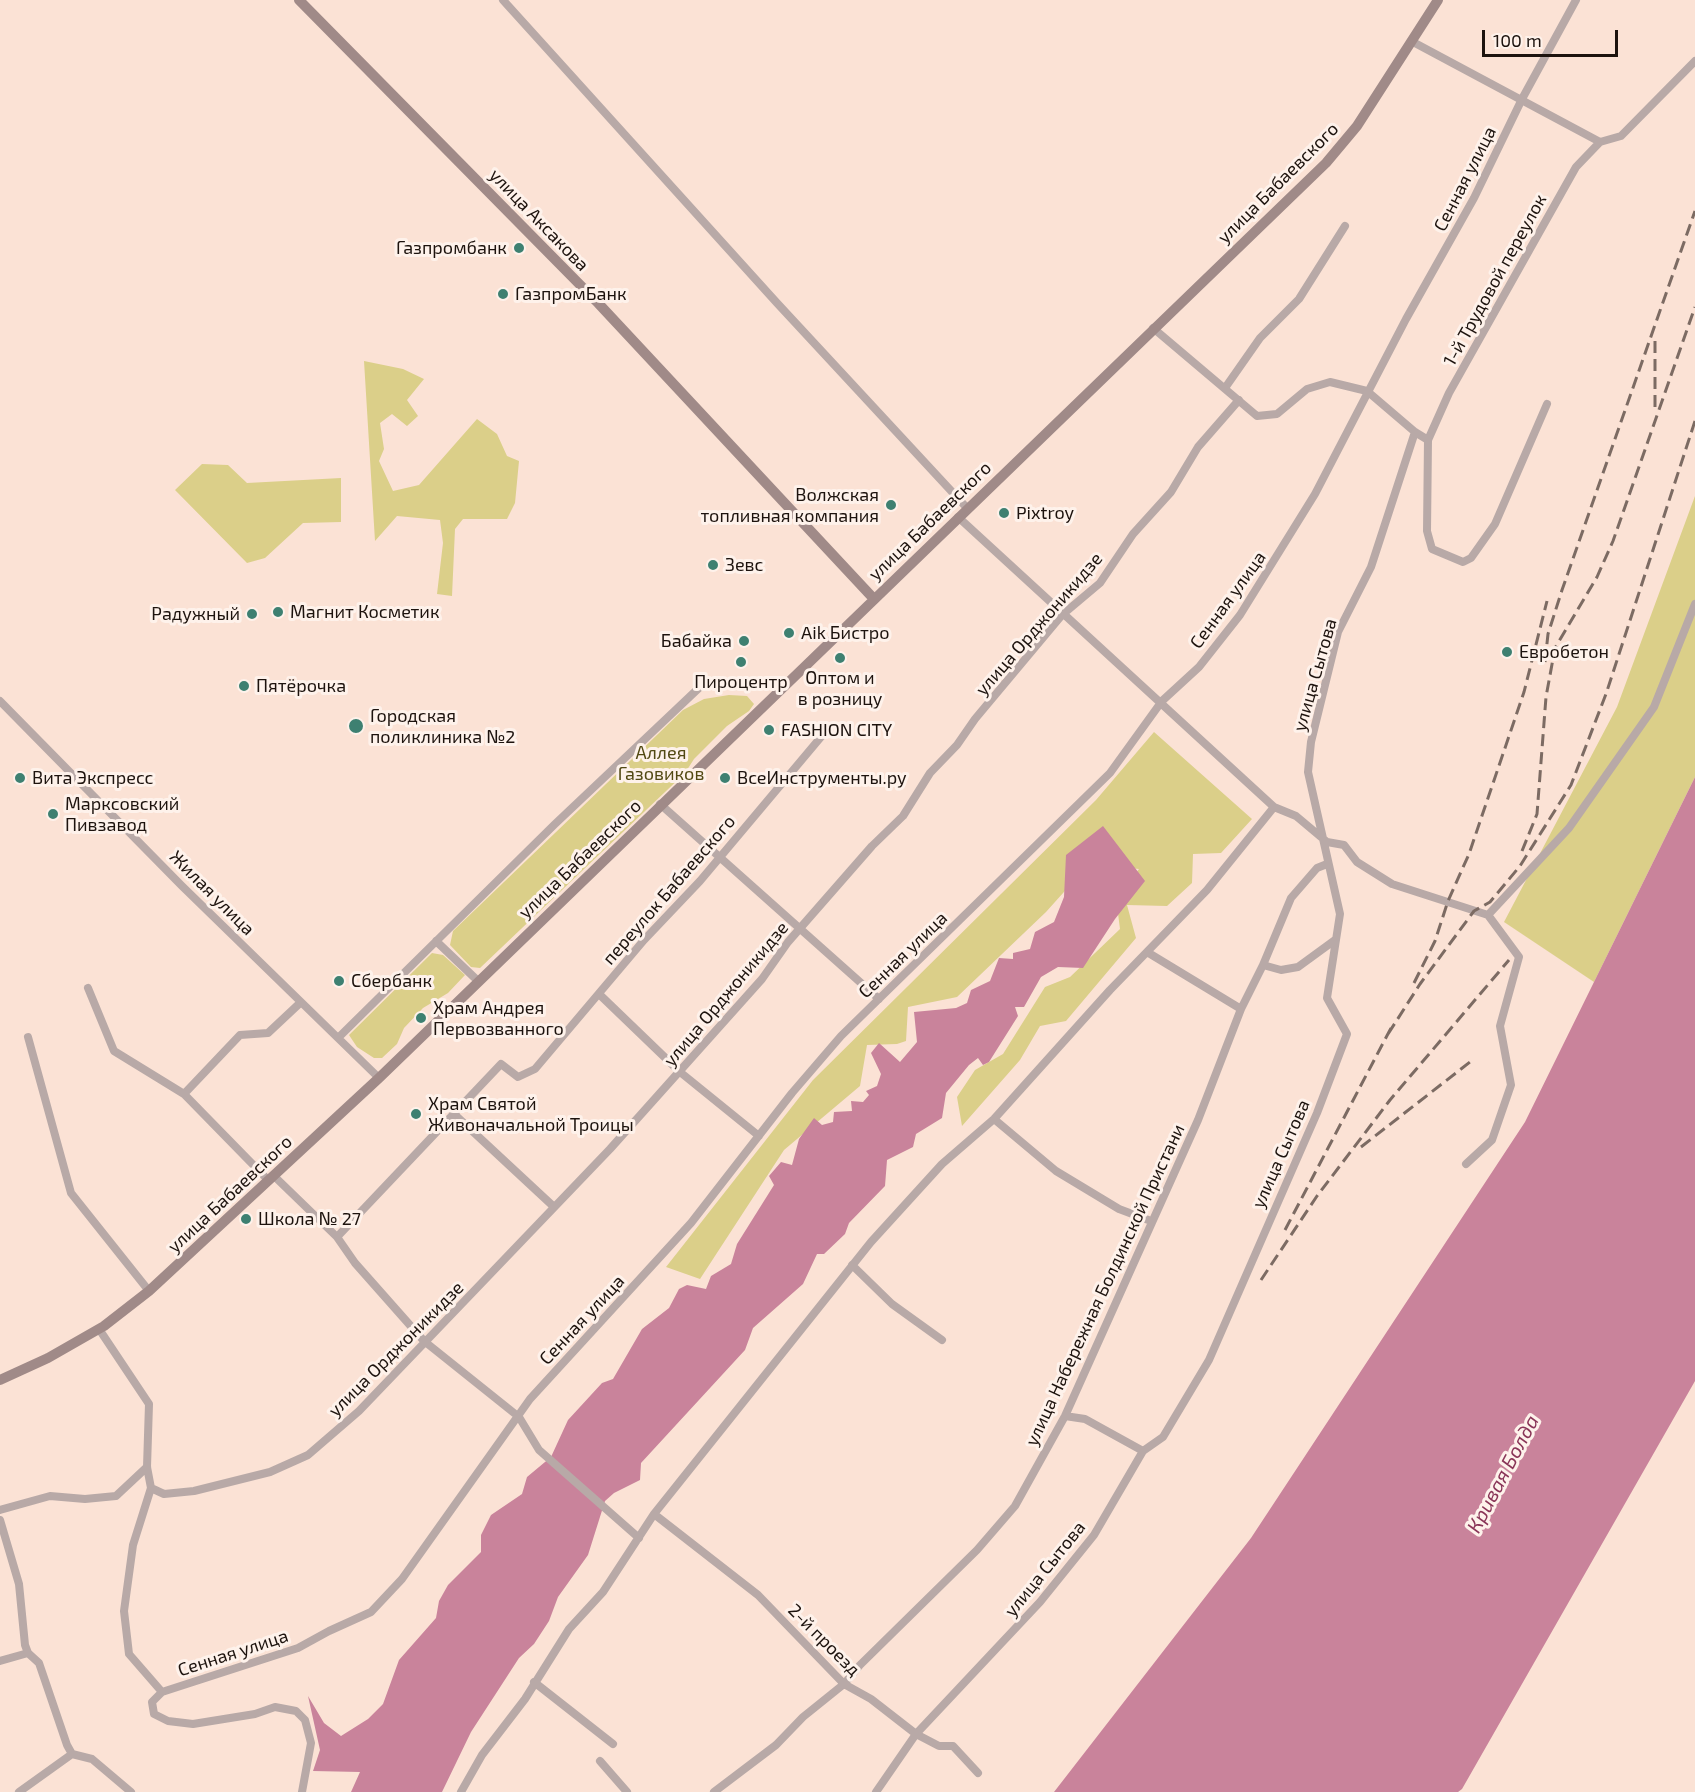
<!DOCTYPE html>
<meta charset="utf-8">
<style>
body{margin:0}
#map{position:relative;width:1695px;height:1792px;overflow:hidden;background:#fbe2d5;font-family:"Exo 2",sans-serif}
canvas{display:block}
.scale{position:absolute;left:1482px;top:30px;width:136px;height:27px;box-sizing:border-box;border:3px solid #1d130e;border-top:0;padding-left:8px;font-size:18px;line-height:21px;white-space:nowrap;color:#1d130e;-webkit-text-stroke:4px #fef2eb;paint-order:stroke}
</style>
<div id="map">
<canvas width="1695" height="1792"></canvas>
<div class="scale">100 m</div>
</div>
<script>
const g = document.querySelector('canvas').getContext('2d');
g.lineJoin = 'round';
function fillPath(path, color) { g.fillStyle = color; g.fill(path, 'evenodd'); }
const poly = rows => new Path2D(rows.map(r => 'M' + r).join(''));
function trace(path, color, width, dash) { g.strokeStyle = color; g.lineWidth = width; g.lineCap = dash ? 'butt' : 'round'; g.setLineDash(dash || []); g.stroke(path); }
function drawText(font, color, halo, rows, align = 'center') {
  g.font = font + ' "Exo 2",sans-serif'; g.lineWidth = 6; g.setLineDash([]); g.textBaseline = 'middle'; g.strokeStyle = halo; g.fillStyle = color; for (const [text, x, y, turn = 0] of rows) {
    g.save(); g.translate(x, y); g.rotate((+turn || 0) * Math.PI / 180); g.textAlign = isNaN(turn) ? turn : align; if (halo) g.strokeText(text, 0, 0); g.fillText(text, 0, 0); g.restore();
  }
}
fillPath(poly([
 [364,361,403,369,424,379,407,400,418,416,407,426,392,414,380,423,384,449,379,461,393,491,419,485,477,419,497,434,507,456,519,461,515,503,507,519,463,519,455,529,452,596,437,594,443,543,440,520,397,516,375,541],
 [202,464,228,465,247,483,341,478,341,522,303,523,265,558,247,563,175,490],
 [1695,496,1695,777,1594,982,1504,922,1617,707],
 [729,695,747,696,754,704,749,711,727,726,694,759,685,773,480,968,471,967,450,945,453,931,683,710,704,699],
 [1154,732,1252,819,1221,853,1193,854,1192,883,1167,906,1127,905,1136,938,1066,1021,1040,1026,1020,1060,962,1126,957,1097,975,1070,1003,1054,1045,987,1070,977,1120,929,1116,898,1139,869,1089,864,1046,912,957,997,908,1007,906,1041,897,1044,867,1045,860,1086,784,1150,700,1279,666,1267,813,1080,1096,800],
 [432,953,443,955,465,975,448,993,423,1008,404,1028,397,1044,382,1058,374,1058,357,1047,349,1035]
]), '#dbcf89');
fillPath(poly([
 [1695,777,1695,1381,1462,1789,1458,1792,1054,1792,1251,1538,1525,1122],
 [1103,826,1145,881,1115,919,1083,968,1058,967,1041,977,1024,1007,1015,1007,1018,1016,989,1062,983,1065,978,1058,969,1065,946,1093,942,1118,916,1134,913,1147,887,1160,885,1186,849,1223,845,1234,824,1254,817,1254,803,1284,753,1328,745,1350,641,1463,640,1480,614,1493,605,1501,588,1555,558,1597,549,1621,534,1644,519,1658,471,1732,442,1792,351,1792,360,1772,313,1771,320,1750,308,1696,324,1723,341,1736,368,1719,383,1704,399,1660,436,1618,439,1601,448,1585,481,1552,481,1535,491,1515,522,1494,527,1477,551,1457,568,1420,602,1383,613,1379,642,1329,669,1308,679,1289,687,1285,706,1289,711,1276,731,1264,737,1244,774,1185,769,1176,781,1162,792,1165,799,1139,814,1118,822,1125,833,1122,834,1112,852,1111,851,1101,863,1102,869,1095,866,1091,877,1086,881,1074,871,1053,879,1043,900,1062,917,1042,914,1012,956,1008,967,1003,971,990,990,981,999,958,1013,959,1013,953,1030,949,1035,932,1054,922,1064,897,1066,855]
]), '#c9839b');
trace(poly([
 [503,0,777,303,967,508],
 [1413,42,1600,142],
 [1600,142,1621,136,1695,61],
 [1153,328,1257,416,1277,414,1307,389,1330,382,1367,391,1415,432,1428,440,1427,531,1432,549,1463,562,1471,558,1495,524,1547,404],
 [1225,388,1260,338,1299,299,1345,226],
 [1428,440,1449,393,1576,167,1600,142],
 [958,517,1274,807,1296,816,1327,842,1344,845,1357,862,1392,884,1488,915,1519,957,1500,1026,1511,1085,1492,1140,1466,1164],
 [0,701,182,886,379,1078],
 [660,804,879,999],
 [1488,915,1569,828,1654,707,1695,604],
 [436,941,478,981],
 [1147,952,1241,1009],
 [1263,965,1291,898,1317,868,1327,864],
 [88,988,114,1051,184,1094,269,1181],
 [599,994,680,1072,759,1136],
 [28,1037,71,1193,149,1291],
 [338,1038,555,824,701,686],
 [184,1094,240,1035,268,1033,300,1003],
 [454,1114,553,1206],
 [994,1119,1056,1171,1119,1209,1151,1221],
 [274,1176,337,1237,355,1263,424,1341,519,1417,539,1450,639,1538],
 [337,1237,501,1064,518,1077,535,1069,644,940,700,881,826,731],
 [852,1265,892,1304,942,1340],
 [99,1329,149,1404,147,1467,151,1488,133,1545,124,1611,129,1654,162,1692,152,1702,154,1714,168,1721,193,1724,255,1714,275,1707,296,1711,305,1720,311,1743,302,1792],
 [1065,1416,1085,1419,1143,1451],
 [151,1488,164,1494,194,1491,270,1472,308,1455,359,1411,610,1149,762,979,788,942,872,846,903,816,930,773,957,745,975,719,1062,615,1100,583,1133,534,1171,492,1198,447,1239,400],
 [0,1510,50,1496,85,1499,116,1496,147,1467],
 [654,1514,758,1595,844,1684,871,1699,916,1734,939,1746,953,1746,978,1773],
 [0,1520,19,1584,25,1645,28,1653,39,1663,67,1745,72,1754,92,1759,131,1792],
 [0,1661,28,1653],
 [534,1682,613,1744],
 [162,1692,298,1648,329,1631,371,1612,402,1579,530,1399,691,1223,792,1093,841,1036,1110,773,1162,701,1199,667,1240,615,1315,494,1406,319,1474,198,1522,99,1576,0],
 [600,1761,627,1792],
 [19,1792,72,1754],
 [461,1792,482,1755,525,1699,569,1629,603,1592,654,1514,871,1242,942,1164,994,1119,1110,990,1207,890,1274,807],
 [714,1792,776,1745,803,1717,844,1684,860,1665,977,1550,1015,1506,1065,1416,1198,1120,1241,1009,1263,965,1281,970,1298,967,1335,940],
 [876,1792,916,1734,1040,1602,1094,1535,1143,1451,1163,1437,1209,1360,1317,1113,1347,1034,1327,998,1340,914,1308,772,1311,742,1338,632,1371,567,1415,432]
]), '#b8a9a7', 8);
trace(poly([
 [299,0,598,303,874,599],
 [0,1380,48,1358,104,1326,149,1291,379,1078,1326,163,1357,126,1438,0]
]), '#a08a88', 10);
trace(poly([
 [1655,341,1655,410],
 [1545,662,1548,634,1562,590,1695,211],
 [1522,851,1537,814,1546,697,1555,648,1597,577,1613,541,1695,307],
 [1414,983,1435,941,1448,901,1469,854,1524,692,1547,601],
 [1388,1034,1420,984,1474,911,1490,902,1520,866,1571,785,1606,694,1695,421],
 [1361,1147,1470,1062],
 [1285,1230,1391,1028],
 [1261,1280,1317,1196,1390,1100,1509,960]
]), '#7c6b63', 3, [12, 6]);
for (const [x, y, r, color] of [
 [519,248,6,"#3e8071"],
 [503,294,6,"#3e8071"],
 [891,505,6,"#3e8071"],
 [1004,513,6,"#3e8071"],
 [713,565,6,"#3e8071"],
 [278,612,6,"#3e8071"],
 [252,614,6,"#3e8071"],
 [789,633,6,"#3e8071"],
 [744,641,6,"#3e8071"],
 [1507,652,6,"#3e8071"],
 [840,658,6,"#3e8071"],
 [741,662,6,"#3e8071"],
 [244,686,6,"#3e8071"],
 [356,726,8,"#3e8071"],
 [769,730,6,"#3e8071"],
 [20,778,6,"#3e8071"],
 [725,778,6,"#3e8071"],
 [53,814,6,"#3e8071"],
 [339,981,6,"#3e8071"],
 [421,1018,6,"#3e8071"],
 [416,1114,6,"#3e8071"],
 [246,1219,6,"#3e8071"]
]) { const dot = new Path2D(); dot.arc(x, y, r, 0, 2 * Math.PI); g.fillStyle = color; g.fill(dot); trace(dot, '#fef2eb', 2); }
drawText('18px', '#1d130e', '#fef2eb', [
 ["Сенная улица",1465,179,-63],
 ["улица Бабаевского",1278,183,-45],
 ["улица Аксакова",539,220,46],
 ["1-й Трудовой переулок",1495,280,-61],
 ["улица Бабаевского",930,521,-44],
 ["Сенная улица",1228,600,-54],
 ["улица Орджоникидзе",1039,624,-49],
 ["улица Сытова",1315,675,-74],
 ["улица Бабаевского",580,859,-44],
 ["переулок Бабаевского",669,890,-49],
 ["Жилая улица",212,893,45],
 ["Сенная улица",903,955,-44],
 ["улица Орджоникидзе",726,994,-50],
 ["улица Сытова",1281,1154,-66],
 ["улица Бабаевского",230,1194,-43],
 ["улица Набережная Болдинской Пристани",1105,1285,-65],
 ["Сенная улица",582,1320,-47],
 ["улица Орджоникидзе",396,1349,-45],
 ["улица Сытова",1045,1569,-51],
 ["2-й проезд",824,1640,45],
 ["Сенная улица",233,1653,-18]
]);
drawText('18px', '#1d130e', '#fef2eb', [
 ["Газпромбанк",507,248,"right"],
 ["ГазпромБанк",515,294],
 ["Волжская",879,495,"right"],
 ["топливная компания",879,516,"right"],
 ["Pixtroy",1016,513],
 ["Зевс",725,565],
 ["Магнит Косметик",290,612],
 ["Радужный",240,614,"right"],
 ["Aik Бистро",801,633],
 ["Бабайка",732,641,"right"],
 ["Евробетон",1519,652],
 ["Оптом и",840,678,"center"],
 ["в розницу",840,699,"center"],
 ["Пироцентр",741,682,"center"],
 ["Пятёрочка",256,686],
 ["Городская",370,716],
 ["поликлиника №2",370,737],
 ["FASHION CITY",781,730],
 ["Вита Экспресс",32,778],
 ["ВсеИнструменты.ру",737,778],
 ["Марксовский",65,804],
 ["Пивзавод",65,825],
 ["Сбербанк",351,981],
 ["Храм Андрея",433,1008],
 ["Первозванного",433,1029],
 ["Храм Святой",428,1104],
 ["Живоначальной Троицы",428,1125],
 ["Школа № 27",258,1219]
], 'left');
drawText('18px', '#524913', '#fef2eb', [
 ["Аллея",661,753],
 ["Газовиков",661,774]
]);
drawText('italic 20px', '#8a3558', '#fef2eb', [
 ["Кривая Болда",1503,1474,-62]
]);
</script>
